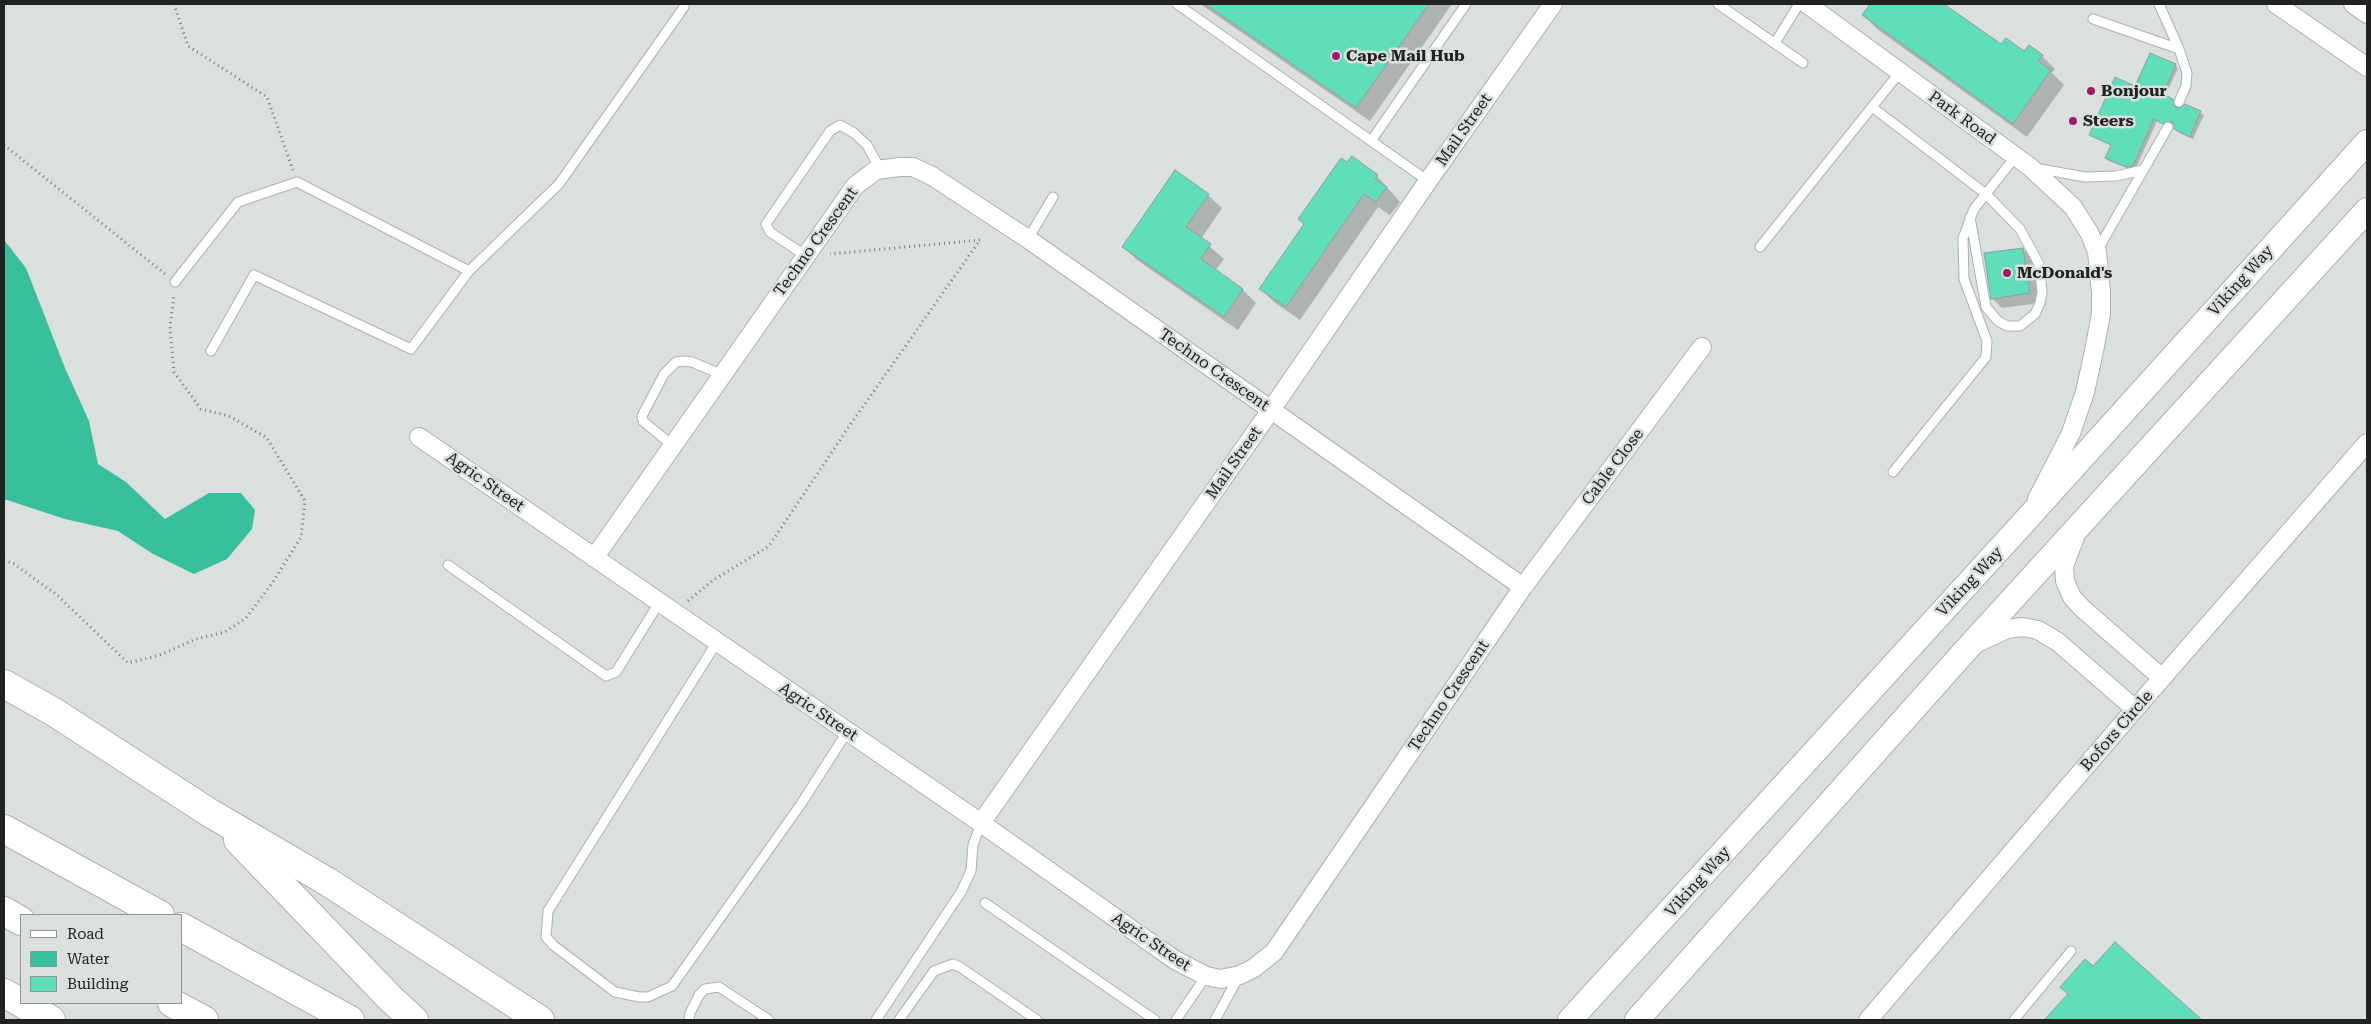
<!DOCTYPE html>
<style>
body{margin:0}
#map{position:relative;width:2371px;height:1024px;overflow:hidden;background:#d9e0de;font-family:"Roboto Serif",serif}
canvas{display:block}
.frame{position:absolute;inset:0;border:5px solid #202322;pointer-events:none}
.legend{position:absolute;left:20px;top:914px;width:162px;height:90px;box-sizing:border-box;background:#d9e0de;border:1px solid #8f9493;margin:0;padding:6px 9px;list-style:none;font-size:15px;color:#202322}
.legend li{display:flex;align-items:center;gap:10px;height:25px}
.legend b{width:25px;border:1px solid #8f9493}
</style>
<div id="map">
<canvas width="2371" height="1024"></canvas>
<div class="frame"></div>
<ul class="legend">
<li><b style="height:6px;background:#fff"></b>Road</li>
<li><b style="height:14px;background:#38bf9b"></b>Water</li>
<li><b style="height:14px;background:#5edeb9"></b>Building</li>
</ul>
</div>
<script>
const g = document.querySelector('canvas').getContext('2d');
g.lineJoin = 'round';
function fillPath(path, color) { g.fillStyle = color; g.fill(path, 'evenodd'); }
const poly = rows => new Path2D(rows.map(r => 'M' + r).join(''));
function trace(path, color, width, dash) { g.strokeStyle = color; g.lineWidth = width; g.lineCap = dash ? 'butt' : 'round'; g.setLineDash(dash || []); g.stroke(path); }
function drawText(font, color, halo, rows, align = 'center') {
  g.font = font + ' "Roboto Serif",serif'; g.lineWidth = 5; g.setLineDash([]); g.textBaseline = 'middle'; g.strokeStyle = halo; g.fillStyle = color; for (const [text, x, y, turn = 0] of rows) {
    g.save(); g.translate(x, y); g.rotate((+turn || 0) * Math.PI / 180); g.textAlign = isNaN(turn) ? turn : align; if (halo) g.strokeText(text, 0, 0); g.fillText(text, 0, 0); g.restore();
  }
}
fillPath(poly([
 [4,240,26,268,65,368,89,421,98,464,126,482,165,519,209,493,241,493,255,510,252,529,227,559,194,574,153,554,118,531,65,519,4,499]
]), '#38bf9b');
fillPath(poly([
 [1200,4,1452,4,1370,121],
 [1872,4,1942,4,2001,46,2042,56,2055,69,2052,73,2064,85,2027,137,1877,29,1864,15],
 [2175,65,2178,68,2165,97,2176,103,2176,109,2183,108,2185,106,2204,115,2193,139,2178,132,2175,129,2175,124,2166,126,2157,121,2136,168,2131,170,2109,161,2106,158,2112,146,2091,135,2136,88],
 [1377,176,1400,202,1390,215,1378,207,1300,320,1274,302,1261,289],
 [1208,195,1222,208,1201,239,1224,259,1215,271,1242,289,1256,303,1238,330,1137,260,1124,247],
 [2023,249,2033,259,2039,303,2002,308,1992,298],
 [2115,944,2200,1020,2046,1020]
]), '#0003');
const building = poly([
 [1205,4,1429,4,1356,108,1205,4],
 [1870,4,1944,4,2001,44,2006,38,2024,51,2029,45,2043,55,2038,61,2051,70,2013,124,1862,15,1870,4],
 [2150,53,2176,64,2163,94,2173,99,2174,105,2177,108,2182,107,2185,104,2201,111,2190,137,2174,129,2174,124,2171,121,2163,124,2154,119,2133,166,2127,167,2105,158,2111,145,2089,135,2115,77,2135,86,2150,53],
 [1352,156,1378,175,1375,179,1387,187,1376,202,1364,194,1286,307,1259,289,1304,224,1298,219,1341,158,1347,162,1352,156],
 [1175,170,1209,194,1186,227,1211,244,1201,259,1243,289,1224,317,1122,247,1175,170],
 [2023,248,2030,293,1991,299,1984,253,2023,248],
 [2115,942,2202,1020,2044,1020,2068,994,2060,987,2085,959,2093,966,2115,942]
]);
fillPath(building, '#5edeb9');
trace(building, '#959b99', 1);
const service = poly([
 [1177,4,1428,181],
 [1718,4,1803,63],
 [2159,4,2179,49,2187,73,2186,86,2179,102],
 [2093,19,2179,49],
 [1775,43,1799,4],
 [1872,107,1986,194,2020,229,2039,264,2042,292,2040,303,2035,314,2020,326,2007,326,1998,321,1986,307,1970,217],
 [1371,141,1466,4],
 [2035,168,2085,177,2116,176,2143,170],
 [1028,239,1053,197],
 [1760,247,1900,72],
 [2097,251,2168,127],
 [806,256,770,232,766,224,830,131,840,125,854,133,867,145,880,169],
 [175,282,238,202,297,182,469,271,559,184,684,7,684,4],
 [211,351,254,275,411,349,469,271],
 [673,446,643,421,642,416,664,374,676,362,683,361,692,362,723,375],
 [1893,472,1986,357,1987,341,1964,279,1963,238,1974,209,2015,157],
 [448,565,606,676,616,672,659,603],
 [717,642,548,911,546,937,553,945,615,992,639,997,648,997,672,986,801,804,847,732],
 [985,903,1155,1020],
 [689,1020,690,1013,699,995,705,989,719,987,769,1020],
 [876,1020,961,892,971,871,973,845,981,823],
 [899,1020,934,971,953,964,960,967,1037,1020],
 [1176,1020,1206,976],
 [1215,1020,1239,976],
 [2014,1020,2071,951]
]);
const minor = poly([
 [1807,4,2030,167,2073,207,2090,234,2097,252,2101,292,2101,314,2094,351,2085,392,2071,433,2037,499],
 [2276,4,2367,67],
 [2353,4,2367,14],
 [419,437,981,823,1175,960,1206,976,1221,979,1240,975,1254,968,1274,952,1523,587,1702,347],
 [2075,537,2064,566,2065,581,2072,597,2082,608,2162,678],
 [594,558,855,186,876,170,900,167,913,167,932,176,1028,239,1523,587],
 [1977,643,2007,629,2023,627,2038,630,2058,642,2135,709],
 [981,823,1271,410,1428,181,1553,4],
 [1868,1020,2135,709,2367,443]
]);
const secondary = poly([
 [1570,1020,2025,521,2367,142],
 [1637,1020,1965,651,2367,210]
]);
const trunk = poly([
 [4,684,54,712,210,813,328,882,540,1020],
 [4,829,160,915],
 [238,840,391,999,414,1020],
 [4,911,21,921],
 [181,927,350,1020],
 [4,993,51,1020],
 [172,1003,204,1020]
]);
trace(service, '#abb2af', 11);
trace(minor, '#abb2af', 20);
trace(secondary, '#abb2af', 26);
trace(trunk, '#abb2af', 30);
trace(poly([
 [174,4,188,46,267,97,293,170],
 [4,145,165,274],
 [4,560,14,564,57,595,128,663,160,655,196,639,225,632,246,618,273,582,301,537,305,501,267,438,229,416,201,409,174,372,170,327,174,295],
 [688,601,712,581,769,546,848,428,980,240,830,254]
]), '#757a79', 3, [1, 4]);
trace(service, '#fff', 9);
trace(minor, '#fff', 18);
trace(secondary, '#fff', 24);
trace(trunk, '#fff', 28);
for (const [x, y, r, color] of [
 [1336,56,5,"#a11b69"],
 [2091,91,5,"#a11b69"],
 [2073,121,5,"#a11b69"],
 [2007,273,5,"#a11b69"]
]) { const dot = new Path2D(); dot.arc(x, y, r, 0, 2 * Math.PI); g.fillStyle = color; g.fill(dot); trace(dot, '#d9e0de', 2); }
drawText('bold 16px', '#202322', '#d9e0de', [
 ["Cape Mail Hub",1346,56],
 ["Bonjour",2101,91],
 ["Steers",2083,121],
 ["McDonald's",2017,273]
], 'left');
drawText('16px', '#202322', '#d9e0de', [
 ["Park Road",1962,118,36],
 ["Mail Street",1464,130,-55],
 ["Techno Crescent",816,242,-54],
 ["Viking Way",2241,281,-48],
 ["Techno Crescent",1214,370,35],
 ["Mail Street",1234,463,-55],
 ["Cable Close",1613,467,-53],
 ["Agric Street",485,482,35],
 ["Viking Way",1970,582,-47],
 ["Techno Crescent",1449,696,-56],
 ["Agric Street",818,712,34],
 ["Bofors Circle",2117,731,-49],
 ["Viking Way",1698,882,-48],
 ["Agric Street",1151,942,34]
]);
</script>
